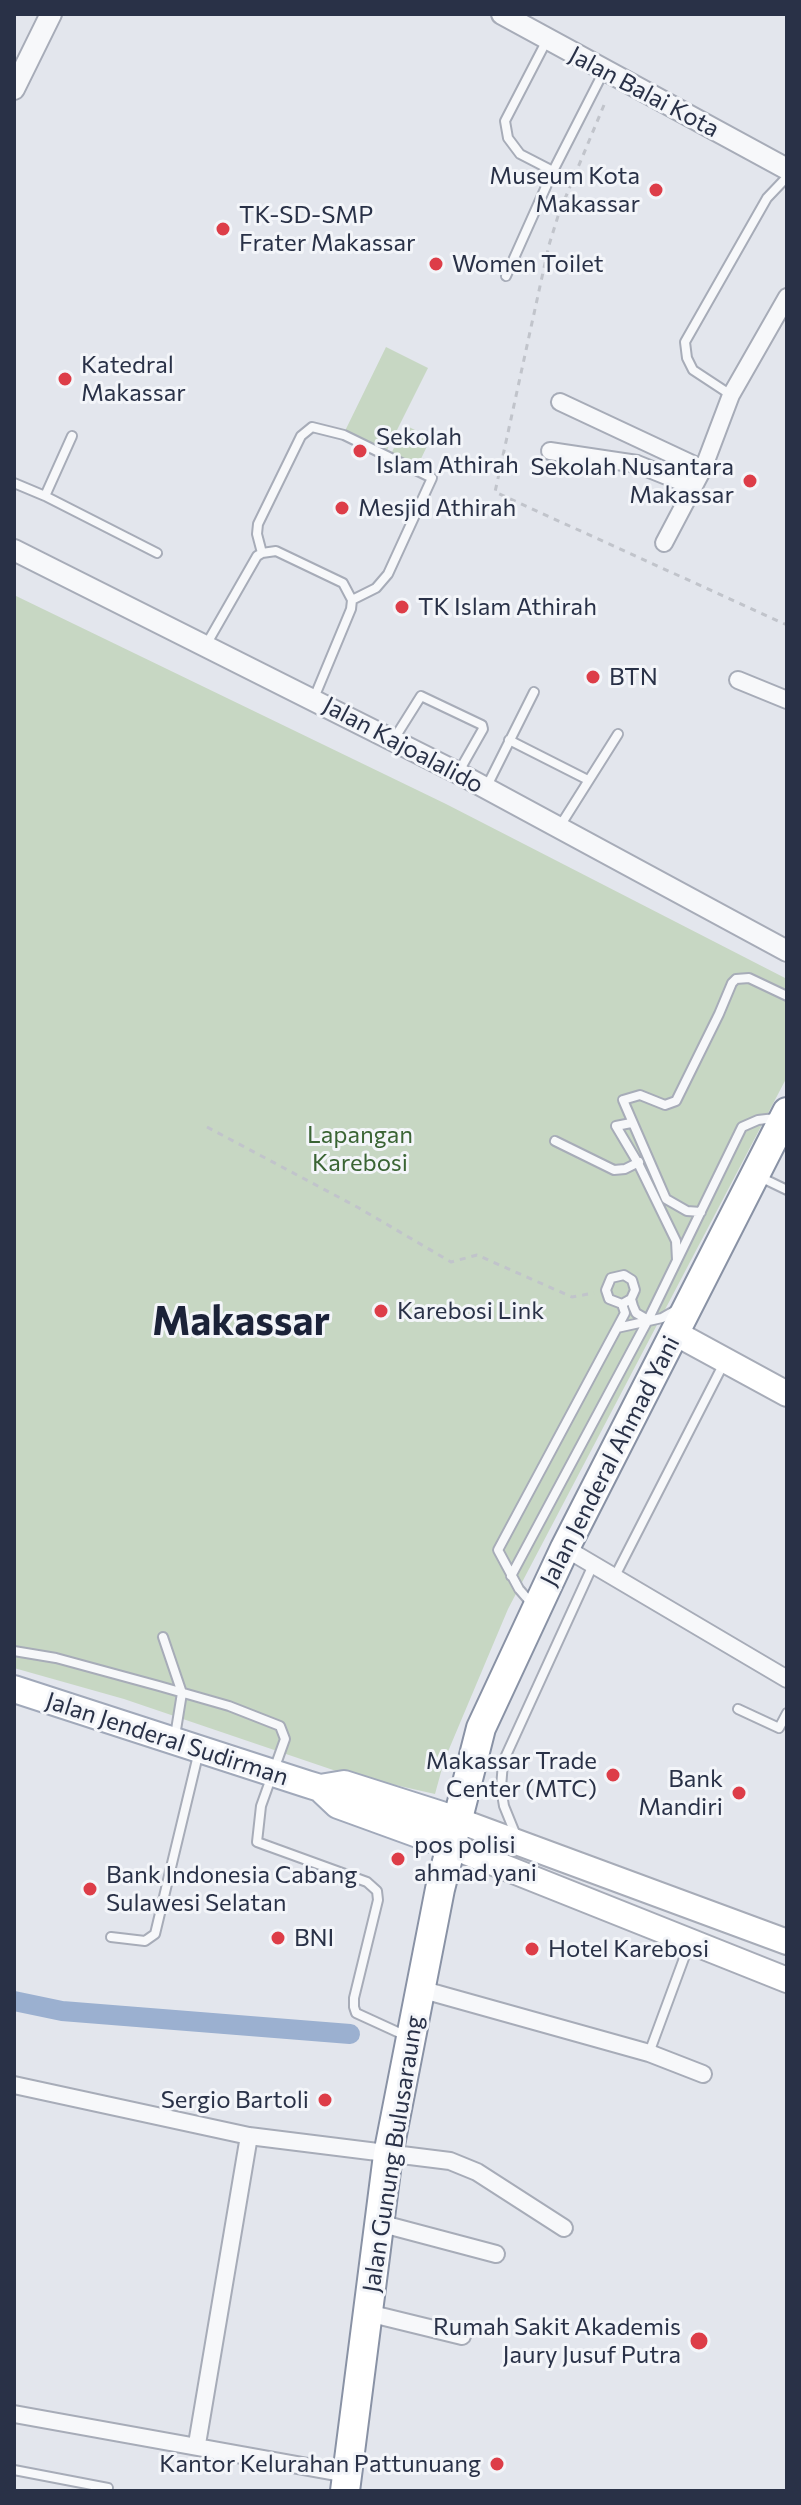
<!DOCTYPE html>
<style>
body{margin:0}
#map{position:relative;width:801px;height:2505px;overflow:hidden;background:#e3e6ed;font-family:Commissioner,sans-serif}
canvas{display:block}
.frame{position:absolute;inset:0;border:16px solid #293147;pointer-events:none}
</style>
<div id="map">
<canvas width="801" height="2505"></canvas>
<div class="frame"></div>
</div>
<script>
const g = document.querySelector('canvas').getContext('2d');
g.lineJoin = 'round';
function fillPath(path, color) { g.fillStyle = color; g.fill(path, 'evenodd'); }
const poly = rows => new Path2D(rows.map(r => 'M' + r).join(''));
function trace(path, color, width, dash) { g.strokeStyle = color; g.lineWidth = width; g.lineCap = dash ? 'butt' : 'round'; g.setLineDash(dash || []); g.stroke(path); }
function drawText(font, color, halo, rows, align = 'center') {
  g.font = font + ' Commissioner,sans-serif'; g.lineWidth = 6; g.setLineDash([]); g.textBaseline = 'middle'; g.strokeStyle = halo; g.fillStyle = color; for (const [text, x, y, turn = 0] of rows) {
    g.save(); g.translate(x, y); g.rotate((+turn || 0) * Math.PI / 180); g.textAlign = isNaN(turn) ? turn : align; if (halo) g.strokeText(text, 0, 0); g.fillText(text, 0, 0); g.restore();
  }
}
fillPath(poly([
 [386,347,428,368,385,454,344,433],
 [405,425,431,438,417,467,391,454],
 [14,595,446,804,787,979,787,1077,508,1609,444,1761,435,1794,342,1773,124,1699,14,1668]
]), '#c7d7c3');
trace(poly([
 [14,2001,62,2011,350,2034]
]), '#9bb0d0', 20);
const service = poly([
 [547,40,505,121,508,138,520,154,553,171,604,71],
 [506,276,553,171],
 [731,395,693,370,687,358,685,342,767,198,787,177],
 [14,483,45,496,72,436],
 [45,496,157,553],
 [262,553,257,534,258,524,301,436,312,427,344,435,432,478,388,574,376,588,352,600],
 [206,645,257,556,262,553,276,551,343,583,352,600,351,609,314,698],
 [394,739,421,696,482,725,483,729,458,773],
 [509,740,588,780],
 [486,788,534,692],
 [560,826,618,734],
 [631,1123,616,1126,638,1163,676,1241,677,1260],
 [555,1141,614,1170,625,1169,639,1162],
 [760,1177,787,1190],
 [701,1212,687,1211,666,1199,623,1100,640,1095,665,1105,676,1101,719,1014,732,983,736,979,749,978,787,996],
 [631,1299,622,1304,609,1299,606,1290,611,1278,624,1275,632,1280,635,1290,631,1299,633,1306,636,1313,648,1320],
 [617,1328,625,1313,622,1304],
 [511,1576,648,1320,742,1127,758,1120,775,1118],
 [614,1578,724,1363],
 [532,1604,519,1589,498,1550,617,1328,662,1318,676,1310],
 [163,1637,182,1693,175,1736],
 [14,1651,56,1658,159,1686,229,1706,280,1726,285,1739,261,1806,257,1842,367,1882,377,1891,378,1900,354,1998,354,2007,356,2013,404,2035],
 [738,1709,779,1728,787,1713],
 [517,1838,504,1806,501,1788,503,1762,593,1565],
 [111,1937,145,1941,155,1934,199,1751],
 [649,2053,690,1942],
 [14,2470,108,2488]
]);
const minor = poly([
 [560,402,703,469],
 [550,451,637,464,694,487],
 [664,543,703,469,731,395,787,297],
 [738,680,787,700],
 [565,1548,787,1679],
 [420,1989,649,2053,703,2074],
 [14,2085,249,2136,450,2161,477,2172,564,2228],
 [379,2223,496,2254],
 [368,2313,462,2336],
 [14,2414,347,2474],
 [197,2444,249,2136]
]);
const tertiary = poly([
 [502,14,787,169],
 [14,89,51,14],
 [14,550,458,773,787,951]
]);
const secondary = poly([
 [675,1333,787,1394],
 [457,1820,787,1942],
 [451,1846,787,1980]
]);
const primary = poly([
 [14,1689,307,1784,320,1788,344,1784,457,1820],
 [320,1788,338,1805,451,1846]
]);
const trunk = poly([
 [345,2491,388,2155,440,1889,481,1728,565,1548,787,1112]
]);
trace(service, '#a7acb8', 12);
trace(minor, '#a7acb8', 20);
trace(tertiary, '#a7acb8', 24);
trace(secondary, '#a7acb8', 28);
trace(primary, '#a1a9ba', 30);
trace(trunk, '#8992a5', 32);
trace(poly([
 [604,105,559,213,549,245,495,492,787,625],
 [207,1127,359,1208,451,1262,477,1255,572,1297,594,1293]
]), '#c1c4cb', 3, [6, 6]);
trace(service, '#f7f8fa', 8);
trace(minor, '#f7f8fa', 16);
trace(tertiary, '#f7f8fa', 20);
trace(secondary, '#fff', 24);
trace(primary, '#fff', 26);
trace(trunk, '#fff', 28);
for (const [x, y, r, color] of [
 [656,190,8,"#dd3d48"],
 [223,229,8,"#dd3d48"],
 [436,264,8,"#dd3d48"],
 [65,379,8,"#dd3d48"],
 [360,451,8,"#dd3d48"],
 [750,481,8,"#dd3d48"],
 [342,508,8,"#dd3d48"],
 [402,607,8,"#dd3d48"],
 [593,677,8,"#dd3d48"],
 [381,1311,8,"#dd3d48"],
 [613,1775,8,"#dd3d48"],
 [739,1793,8,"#dd3d48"],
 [398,1859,8,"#dd3d48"],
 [90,1889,8,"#dd3d48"],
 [278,1938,8,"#dd3d48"],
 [532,1949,8,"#dd3d48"],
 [325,2100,8,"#dd3d48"],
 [699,2341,10,"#dd3d48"],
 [497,2464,8,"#dd3d48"]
]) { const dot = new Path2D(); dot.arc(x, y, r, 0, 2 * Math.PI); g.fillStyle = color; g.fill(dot); trace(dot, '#f3f5f9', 3); }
drawText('24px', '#293147', '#f3f5f9', [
 ["Jalan Balai Kota",644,92,28],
 ["Jalan Kajoalalido",403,745,28],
 ["Jalan Jenderal Ahmad Yani",610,1461,-63],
 ["Jalan Jenderal Sudirman",167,1739,18],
 ["Jalan Gunung Bulusaraung",393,2154,-81]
]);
drawText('24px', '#293147', '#f3f5f9', [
 ["Museum Kota",640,176,"right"],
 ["Makassar",640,204,"right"],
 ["TK-SD-SMP",239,215],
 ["Frater Makassar",239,243],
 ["Women Toilet",452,264],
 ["Katedral",81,365],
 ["Makassar",81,393],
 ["Sekolah",376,437],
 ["Islam Athirah",376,465],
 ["Sekolah Nusantara",734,467,"right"],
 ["Makassar",734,495,"right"],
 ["Mesjid Athirah",358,508],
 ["TK Islam Athirah",418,607],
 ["BTN",609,677],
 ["Karebosi Link",397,1311],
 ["Makassar Trade",597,1761,"right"],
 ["Center (MTC)",597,1789,"right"],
 ["Bank",723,1779,"right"],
 ["Mandiri",723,1807,"right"],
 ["pos polisi",414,1845],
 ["ahmad yani",414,1873],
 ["Bank Indonesia Cabang",106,1875],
 ["Sulawesi Selatan",106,1903],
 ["BNI",294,1938],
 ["Hotel Karebosi",548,1949],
 ["Sergio Bartoli",309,2100,"right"],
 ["Rumah Sakit Akademis",681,2327,"right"],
 ["Jaury Jusuf Putra",681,2355,"right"],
 ["Kantor Kelurahan Pattunuang",481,2464,"right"]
], 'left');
drawText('24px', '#3a6434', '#f3f5f9', [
 ["Lapangan",360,1135],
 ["Karebosi",360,1163]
]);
drawText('bold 40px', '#1b2238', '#f3f5f9', [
 ["Makassar",241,1322]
]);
</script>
